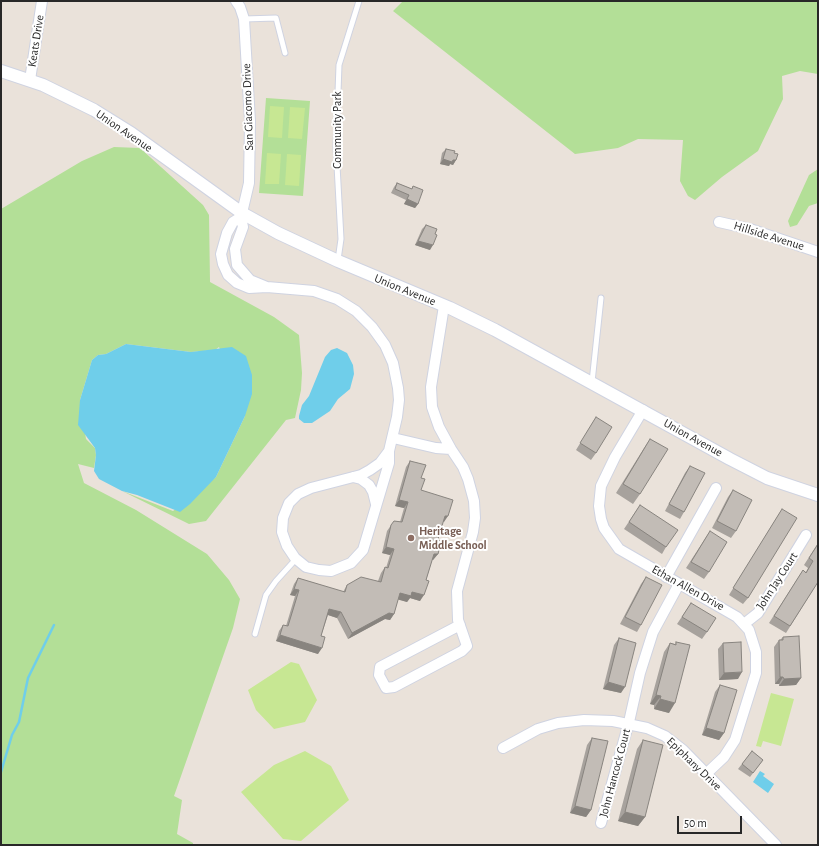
<!DOCTYPE html>
<style>
body{margin:0}
#map{position:relative;width:819px;height:846px;overflow:hidden;background:#eae2da;font-family:"Alegreya Sans",sans-serif}
canvas{display:block}
.frame{position:absolute;inset:0;border:2px solid #282828;pointer-events:none}
.scale{position:absolute;left:677px;top:816px;width:65px;height:18px;box-sizing:border-box;border:2px solid #282828;border-top:0;padding-left:5px;font-size:12px;line-height:14px;white-space:nowrap;color:#282828;-webkit-text-stroke:3px #fff;paint-order:stroke}
</style>
<div id="map">
<canvas width="819" height="846"></canvas>
<div class="frame"></div>
<div class="scale">50 m</div>
</div>
<script>
const g = document.querySelector('canvas').getContext('2d');
g.lineJoin = 'round';
function fillPath(path, color) { g.fillStyle = color; g.fill(path, 'evenodd'); }
const poly = rows => new Path2D(rows.map(r => 'M' + r).join(''));
function trace(path, color, width, dash) { g.strokeStyle = color; g.lineWidth = width; g.lineCap = dash ? 'butt' : 'round'; g.setLineDash(dash || []); g.stroke(path); }
function drawText(font, color, halo, rows, align = 'center') {
  g.font = font + ' "Alegreya Sans",sans-serif'; g.lineWidth = 4; g.setLineDash([]); g.textBaseline = 'middle'; g.strokeStyle = halo; g.fillStyle = color; for (const [text, x, y, turn = 0] of rows) {
    g.save(); g.translate(x, y); g.rotate((+turn || 0) * Math.PI / 180); g.textAlign = isNaN(turn) ? turn : align; if (halo) g.strokeText(text, 0, 0); g.fillText(text, 0, 0); g.restore();
  }
}
fillPath(poly([
 [403,1,818,1,818,74,800,71,782,76,783,99,758,151,722,177,695,200,688,196,680,181,683,140,638,139,618,148,575,154,393,11],
 [266,98,310,101,303,196,259,193],
 [114,147,140,148,203,205,209,215,210,282,274,317,299,335,302,373,301,390,295,418,286,420,206,521,189,524,122,491,173,511,216,477,245,416,219,347,215,350,191,352,126,344,106,354,98,355,92,360,80,400,86,439,95,448,96,455,94,468,78,464,84,483,136,510,207,554,229,580,240,599,233,628,174,796,182,800,177,834,193,843,193,845,1,845,1,209,82,161],
 [818,169,818,203,809,206,797,225,790,227,788,221,809,175]
]), '#b3df97');
fillPath(poly([
 [270,106,284,107,282,138,268,137],
 [290,107,305,108,302,139,288,138],
 [267,153,281,154,279,184,265,184],
 [287,154,301,155,299,186,285,185],
 [291,662,299,664,317,700,305,722,274,729,256,710,248,690],
 [771,693,794,699,781,746,763,741,761,747,756,746],
 [305,751,331,766,349,800,301,841,283,839,241,792,274,765]
]), '#c7e793');
fillPath(poly([
 [126,344,191,352,232,347,246,356,252,375,252,394,245,416,216,477,190,504,180,512,137,495,122,491,99,479,94,471,96,455,95,448,78,425,80,400,92,360,98,355,106,354],
 [337,348,347,353,353,365,354,374,350,389,338,399,330,411,312,423,304,423,299,419,299,416,302,405,309,396,325,357,331,350],
 [760,771,765,774,763,776,774,784,768,793,753,782]
]), '#6fceea');
trace(poly([
 [1,772,12,735,19,722,28,678,54,625]
]), '#6fceea', 2.5);
const service = poly([
 [244,19,276,18,285,53],
 [338,260,341,239,336,147,339,65,359,1],
 [592,382,601,298],
 [255,634,266,595,276,581,296,559]
]);
const minor = poly([
 [236,1,240,7,244,19,250,121,249,183,241,217],
 [30,80,42,1],
 [241,217,243,227,235,249,237,265,250,280,267,287,249,288,237,283,228,275,223,264,221,254,227,233,233,222,241,217],
 [719,222,750,229,818,252],
 [267,287,314,291,337,299,356,311,372,327,385,345,393,363,398,388,399,400,397,417,389,451,389,463,363,550,351,563,331,571,319,570,306,567,295,558,287,546,282,532,283,518,289,503,298,494,311,488,361,475,370,470,380,463,389,451],
 [444,306,431,387,432,407,439,427,451,449],
 [643,410,615,457,601,486,599,506,601,519,604,528,619,549,737,617,749,630,756,652,756,673,735,740,724,757,706,774],
 [393,438,436,448,451,449,463,467,468,479,474,501,475,518,473,532,457,591,458,620,467,646,462,651,394,687,386,688,379,675,380,667,460,625],
 [353,477,361,479,369,485,373,492,376,504],
 [666,577,716,488],
 [744,624,758,613,806,535],
 [503,748,538,729,558,723,584,720,613,721,647,728,665,736,683,750,776,845],
 [601,823,629,722,640,673,653,632,679,584]
]);
const tertiary = poly([
 [1,71,43,85,94,110,131,133,242,213,278,233,338,261,450,308,495,330,730,459,767,478,818,495]
]);
trace(service, '#cfd3e1', 7);
trace(minor, '#cfd3e1', 12);
trace(tertiary, '#cfd3e1', 14);
trace(service, '#fff', 5);
trace(minor, '#fff', 10);
trace(tertiary, '#fff', 12);
fillPath(poly([
 [446,149,454,153,456,160,453,165,450,164,449,166,440,164,442,153],
 [397,183,412,189,413,186,418,204,415,208,404,204,406,200,391,193,394,187],
 [426,225,430,250,415,245,422,229],
 [596,417,596,453,591,460,576,450],
 [650,439,640,494,633,504,616,493,644,448],
 [410,461,421,478,421,490,444,522,443,522,438,539,438,554,433,560,432,560,420,601,410,598,407,602,398,599,394,614,390,620,385,619,348,639,337,618,328,615,321,636,318,654,276,641,279,631,283,625,286,626,295,596,290,595,294,584,298,578,343,592,347,585,378,581,381,573,385,567,386,568,390,555,382,553,387,531,394,521,400,522,404,508,395,506,406,467],
 [690,466,684,512,680,519,665,511,685,473],
 [733,490,736,531,731,538,712,528,728,497],
 [640,505,666,547,662,554,624,529],
 [782,509,748,598,743,604,729,595],
 [710,531,709,572,704,579,686,568],
 [818,543,818,582,786,633,769,623,803,570,806,572,808,568,804,565],
 [646,577,641,625,637,632,620,624,641,584],
 [691,603,707,632,702,639,677,624],
 [783,637,801,678,796,685,779,686,779,684,775,684,774,647,779,640,780,640],
 [619,638,621,693,603,689,614,645],
 [676,642,669,713,654,709,654,705,650,704,664,652,670,643,675,644],
 [723,643,738,679,719,680,718,649],
 [720,685,724,733,719,740,702,735,715,692],
 [592,738,591,810,586,817,570,813,587,745],
 [643,740,645,817,638,826,618,821,637,749],
 [752,751,763,760,750,777,738,769]
]), '#a7a29d');
fillPath(poly([
 [443,159,453,160,456,160,453,165,450,164,449,166,440,164],
 [407,199,418,204,415,208,404,204],
 [418,241,433,245,430,250,415,245],
 [399,500,408,502,404,508,395,506],
 [445,516,448,516,444,522,441,521],
 [386,547,394,549,390,555,382,553],
 [434,554,438,554,433,560,430,560],
 [294,589,299,590,295,596,290,595],
 [412,592,424,595,420,601,410,598,407,602,396,599,400,593],
 [329,609,341,612,337,618,325,614],
 [389,613,394,614,390,620,385,619,348,639,352,633],
 [280,635,322,648,318,654,276,641],
 [742,672,738,679,719,680,724,673],
 [780,677,783,677,779,684,775,684],
 [801,678,796,685,779,686,784,679],
 [608,682,625,687,621,693,603,689],
 [656,695,661,696,654,705,650,704],
 [660,699,675,703,669,713,654,709],
 [706,728,724,733,719,740,702,735],
 [575,806,591,810,586,817,570,813],
 [625,812,645,817,638,826,618,821]
]), '#88847f');
const building = poly([
 [446,149,455,151,454,153,458,154,456,160,453,160,452,162,443,159,446,149],
 [397,183,412,189,413,186,423,190,418,204,407,199,409,195,395,189,397,183],
 [426,225,437,229,435,234,437,235,433,245,418,241,426,225],
 [596,417,612,427,596,453,580,443,596,417],
 [650,439,668,449,640,494,623,484,650,439],
 [410,461,426,465,421,478,425,479,421,490,453,500,448,516,445,516,438,539,441,542,438,554,434,554,426,580,429,581,424,595,412,592,411,596,400,593,394,614,389,613,352,633,341,612,329,609,321,636,325,637,322,648,280,635,283,625,288,626,299,590,294,589,298,578,345,592,347,585,361,577,381,582,385,567,388,568,394,549,386,547,391,525,394,521,402,522,408,502,399,500,410,461],
 [690,466,705,473,684,512,669,504,690,466],
 [733,490,752,500,736,531,717,521,733,490],
 [640,505,678,530,666,547,629,522,640,505],
 [782,509,797,518,748,598,733,588,782,509],
 [710,531,727,542,709,572,691,562,710,531],
 [818,544,818,582,790,626,774,616,803,570,806,573,813,561,809,558,818,544],
 [646,577,662,585,641,625,625,617,646,577],
 [691,603,716,618,707,632,682,617,691,603],
 [799,636,801,678,784,679,783,677,780,677,779,640,783,640,783,637,799,636],
 [619,638,636,643,625,687,608,682,619,638],
 [676,642,690,645,675,703,660,699,661,696,656,695,670,643,676,645,676,642],
 [741,642,742,672,724,673,723,643,741,642],
 [720,685,737,690,724,733,706,728,720,685],
 [592,738,608,741,591,810,575,806,592,738],
 [643,740,663,745,645,817,625,812,643,740],
 [752,751,763,760,753,773,742,764,752,751]
]);
fillPath(building, '#c2bcb6');
trace(building, '#88847f', 1);
for (const [x, y, r, color] of [
 [411,538,4,"#8d6e63"]
]) { const dot = new Path2D(); dot.arc(x, y, r, 0, 2 * Math.PI); g.fillStyle = color; g.fill(dot); trace(dot, '#fff', 1.5); }
drawText('12px', '#282828', '#fff', [
 ["Keats Drive",36,41,-81],
 ["San Giacomo Drive",248,107,-92],
 ["Community Park",337,130,-90],
 ["Union Avenue",124,131,34],
 ["Hillside Avenue",769,236,17],
 ["Union Avenue",405,290,22],
 ["Union Avenue",693,438,29],
 ["John Jay Court",777,581,-57],
 ["Ethan Allen Drive",688,588,29],
 ["Epiphany Drive",694,764,44],
 ["John Hancock Court",615,773,-75]
]);
drawText('bold 12px', '#785e54', '#fff', [
 ["Heritage",419,531],
 ["Middle School",419,545]
], 'left');
</script>
